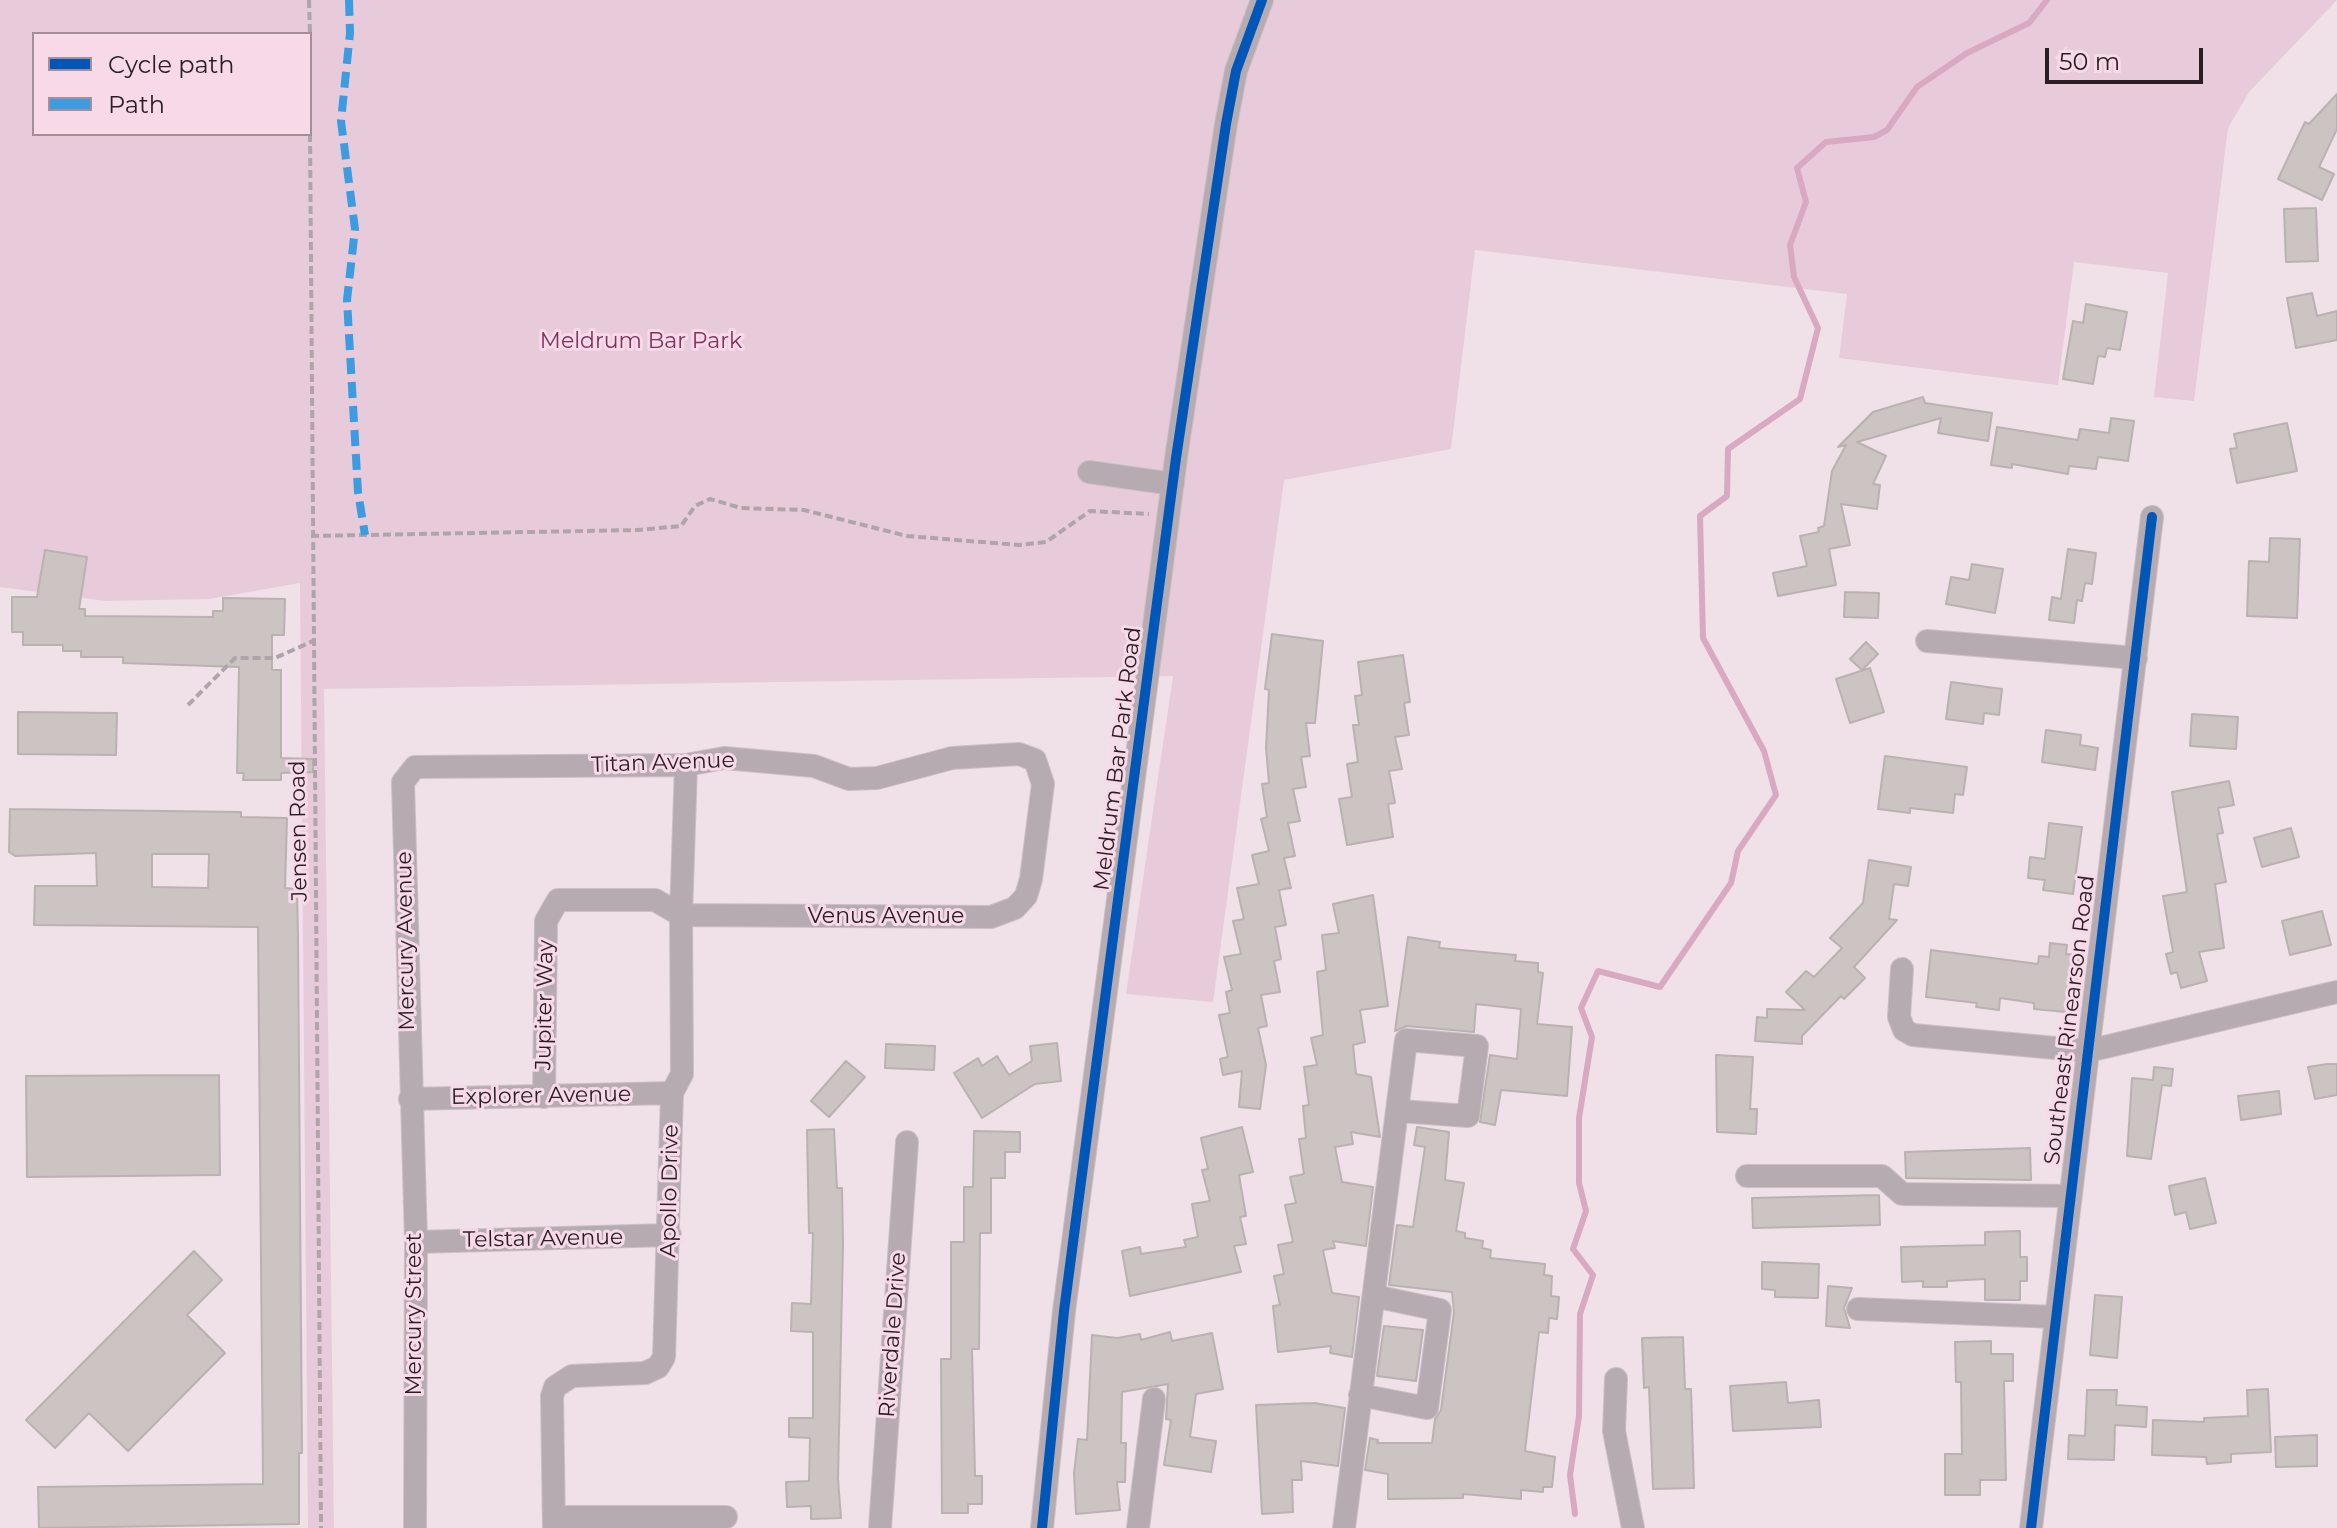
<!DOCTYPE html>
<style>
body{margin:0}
#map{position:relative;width:2337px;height:1528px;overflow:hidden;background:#f0e0e8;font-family:Montserrat,sans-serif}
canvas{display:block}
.legend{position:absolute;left:32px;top:32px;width:280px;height:104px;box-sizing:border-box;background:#f7d9e8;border:2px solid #a58e9a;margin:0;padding:10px 14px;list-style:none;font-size:24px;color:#291e24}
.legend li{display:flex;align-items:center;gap:16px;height:40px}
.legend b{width:40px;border:2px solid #a58e9a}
.scale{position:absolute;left:2045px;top:48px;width:158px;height:36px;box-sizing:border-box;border:4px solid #291e24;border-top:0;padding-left:10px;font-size:24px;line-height:28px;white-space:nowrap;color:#291e24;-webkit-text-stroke:6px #f7d9e8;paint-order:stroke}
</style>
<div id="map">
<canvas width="2337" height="1528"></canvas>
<ul class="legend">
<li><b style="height:10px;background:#0057b8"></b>Cycle path</li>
<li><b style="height:10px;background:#3d9be0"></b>Path</li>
</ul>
<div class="scale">50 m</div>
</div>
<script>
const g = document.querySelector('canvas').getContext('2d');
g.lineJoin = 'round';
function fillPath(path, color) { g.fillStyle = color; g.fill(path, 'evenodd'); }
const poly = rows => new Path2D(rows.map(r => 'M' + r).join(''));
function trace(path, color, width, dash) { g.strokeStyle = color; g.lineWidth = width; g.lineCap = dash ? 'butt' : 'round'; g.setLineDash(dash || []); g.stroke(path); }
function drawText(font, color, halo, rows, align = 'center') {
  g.font = font + ' Montserrat,sans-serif'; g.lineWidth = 6; g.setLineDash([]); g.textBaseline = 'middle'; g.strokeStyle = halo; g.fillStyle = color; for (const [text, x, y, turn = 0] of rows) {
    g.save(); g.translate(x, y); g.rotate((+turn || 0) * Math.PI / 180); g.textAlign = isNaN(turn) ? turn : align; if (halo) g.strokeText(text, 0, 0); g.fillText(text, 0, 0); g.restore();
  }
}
fillPath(poly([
 [0,0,2337,0,2249,92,2228,128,2194,401,2154,397,2168,273,2074,262,2058,385,1839,358,1847,294,1475,250,1451,449,1284,480,1213,1002,1126,994,1173,676,324,689,334,1528,308,1528,300,583,209,599,106,601,0,587],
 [34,34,310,34,310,134,34,134]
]), '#e8cbda');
trace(poly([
 [1575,1514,1570,1475,1579,1416,1580,1314,1593,1275,1573,1249,1586,1211,1579,1183,1579,1118,1592,1037,1581,1008,1598,971,1660,987,1731,883,1738,851,1776,795,1764,751,1703,638,1700,516,1727,496,1728,449,1800,399,1818,328,1794,277,1790,245,1806,202,1797,168,1826,142,1874,137,1887,130,1917,87,1967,53,2029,23,2047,0]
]), '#d9a9c2', 6);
const building = poly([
 [2337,94,2337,129,2319,167,2334,174,2322,200,2278,179,2305,122,2309,124,2337,94],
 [2316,208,2318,261,2286,262,2284,209,2316,208],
 [2312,293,2317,316,2337,311,2337,340,2296,348,2287,298,2312,293],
 [2086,304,2127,312,2120,350,2107,348,2105,357,2098,356,2093,384,2063,379,2073,321,2083,323,2086,304],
 [1923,397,1925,403,1992,413,1988,441,1938,433,1941,418,1857,442,1886,456,1873,484,1880,485,1877,509,1841,504,1850,545,1829,549,1836,585,1778,596,1773,573,1807,566,1800,536,1819,532,1818,528,1824,526,1832,471,1846,445,1838,447,1873,412,1923,397],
 [2111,418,2134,421,2128,461,2098,457,2096,469,2069,466,2068,474,2012,464,2012,468,1991,465,1997,427,2078,440,2080,429,2109,433,2111,418],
 [2287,423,2297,471,2237,483,2230,449,2237,448,2234,434,2287,423],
 [2270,538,2300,539,2297,618,2247,616,2249,561,2269,562,2270,538],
 [2068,549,2096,553,2092,584,2085,583,2082,601,2077,600,2074,623,2049,620,2052,597,2061,599,2068,549],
 [45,550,87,557,79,609,85,609,85,616,213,617,213,611,223,611,223,598,285,599,284,635,272,635,272,670,281,670,281,758,313,759,313,772,281,773,281,780,243,780,244,773,237,773,239,667,123,663,123,657,81,657,81,651,63,651,63,645,23,645,23,632,12,632,12,597,37,597,45,550],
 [1972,564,2003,569,1995,613,1946,604,1951,577,1969,580,1972,564],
 [1845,592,1879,593,1878,618,1844,617,1845,592],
 [1272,634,1323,641,1315,723,1306,723,1310,756,1301,757,1306,787,1293,789,1300,821,1288,823,1295,856,1284,858,1291,888,1279,890,1286,925,1275,927,1281,959,1274,961,1280,992,1261,995,1267,1026,1258,1028,1266,1065,1260,1109,1239,1107,1242,1071,1223,1075,1220,1059,1228,1057,1219,1015,1230,1013,1226,992,1232,990,1224,957,1241,954,1233,921,1244,919,1237,888,1259,884,1252,855,1269,851,1261,819,1267,817,1262,784,1269,783,1266,748,1269,690,1265,689,1272,634],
 [1866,642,1878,654,1862,670,1850,659,1866,642],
 [1403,655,1410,702,1404,703,1409,735,1395,737,1402,769,1389,771,1395,803,1388,804,1393,837,1347,845,1339,799,1352,797,1347,764,1358,762,1353,725,1359,725,1355,696,1362,695,1358,662,1403,655],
 [1870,668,1884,712,1850,723,1836,679,1870,668],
 [1951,682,2002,689,1999,715,1984,713,1983,724,1946,719,1951,682],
 [18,712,117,713,116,755,18,754,18,712],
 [2192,714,2238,717,2236,749,2190,746,2192,714],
 [2046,730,2081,735,2080,745,2098,748,2095,770,2042,762,2046,730],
 [1885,756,1967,767,1963,795,1955,794,1953,813,1910,808,1910,813,1878,809,1885,756],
 [2229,781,2234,805,2218,808,2223,833,2217,834,2226,882,2215,884,2224,948,2199,952,2207,981,2181,988,2177,972,2171,974,2166,954,2173,952,2163,896,2187,892,2172,792,2229,781],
 [10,809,241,812,241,817,287,818,285,888,297,889,298,937,302,1453,299,1453,299,1524,39,1528,38,1487,263,1484,258,927,34,925,35,886,97,886,96,853,15,856,9,852,10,809],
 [152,854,209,854,208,888,152,887,152,854],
 [2049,823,2082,827,2073,894,2043,890,2045,880,2028,878,2030,857,2045,859,2049,823],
 [2291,828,2299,857,2262,867,2254,838,2291,828],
 [1869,860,1911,867,1908,886,1894,884,1889,919,1897,920,1854,967,1865,978,1844,999,1841,996,1802,1036,1802,1044,1755,1041,1757,1017,1767,1018,1767,1009,1805,1010,1786,992,1806,971,1814,977,1842,948,1830,938,1863,903,1869,860],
 [1373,895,1388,1006,1360,1010,1365,1042,1353,1045,1356,1074,1371,1077,1380,1137,1351,1132,1353,1144,1335,1147,1342,1182,1373,1187,1366,1246,1333,1241,1335,1248,1323,1250,1332,1293,1359,1297,1352,1357,1330,1353,1331,1346,1278,1352,1273,1306,1280,1305,1274,1276,1284,1274,1278,1245,1293,1242,1285,1205,1296,1203,1290,1177,1304,1174,1299,1139,1306,1138,1303,1106,1309,1105,1304,1067,1317,1065,1311,1038,1323,1035,1317,972,1326,970,1322,935,1339,933,1333,904,1373,895],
 [2322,911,2331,945,2290,955,2282,921,2322,911],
 [1408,937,1440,942,1439,948,1516,955,1515,961,1538,963,1538,972,1543,973,1537,1024,1572,1027,1567,1096,1501,1090,1495,1125,1480,1122,1490,1055,1517,1059,1521,1009,1476,1004,1474,1032,1407,1026,1395,1031,1408,937],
 [2050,943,2067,945,2066,954,2080,955,2075,1000,2067,1000,2066,1012,2034,1009,2034,1003,2000,998,1999,1010,1976,1007,1977,1003,1926,997,1931,950,2038,964,2039,956,2049,957,2050,943],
 [1057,1043,1061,1081,1035,1084,982,1118,954,1073,978,1058,982,1066,997,1056,1009,1075,1032,1061,1030,1046,1057,1043],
 [886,1044,935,1046,934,1070,885,1068,886,1044],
 [1716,1055,1753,1057,1750,1109,1757,1109,1756,1134,1717,1132,1716,1055],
 [846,1061,865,1077,829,1117,811,1101,846,1061],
 [2327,1064,2337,1064,2337,1095,2315,1099,2308,1067,2327,1064],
 [2154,1067,2173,1069,2171,1086,2162,1085,2151,1159,2127,1156,2132,1078,2153,1080,2154,1067],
 [219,1075,220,1175,27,1177,26,1076,219,1075],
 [2279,1091,2281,1114,2241,1120,2238,1096,2279,1091],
 [1242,1127,1253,1172,1239,1175,1246,1216,1240,1217,1246,1244,1234,1246,1241,1272,1130,1296,1122,1251,1140,1247,1141,1254,1186,1247,1184,1240,1198,1237,1192,1204,1210,1201,1202,1170,1208,1169,1201,1138,1242,1127],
 [1417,1127,1449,1132,1445,1180,1464,1183,1456,1231,1465,1233,1465,1238,1483,1241,1482,1248,1491,1250,1490,1258,1545,1264,1544,1275,1552,1276,1551,1296,1559,1297,1557,1319,1549,1318,1548,1333,1539,1332,1525,1451,1555,1457,1552,1487,1543,1487,1543,1492,1521,1490,1521,1499,1463,1494,1463,1498,1388,1499,1388,1474,1365,1470,1370,1438,1378,1440,1377,1443,1432,1443,1435,1419,1441,1410,1454,1312,1452,1292,1389,1285,1397,1225,1413,1227,1425,1147,1414,1145,1417,1127],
 [834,1129,837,1188,842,1188,843,1244,838,1479,841,1518,811,1519,811,1506,787,1507,786,1482,809,1481,810,1438,789,1437,789,1418,813,1418,813,1332,791,1331,792,1303,811,1304,813,1233,809,1233,807,1130,834,1129],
 [974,1131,1020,1132,1020,1152,1005,1152,1005,1178,991,1178,991,1233,980,1233,979,1349,972,1349,975,1476,982,1476,982,1504,968,1504,968,1513,942,1513,941,1359,951,1359,951,1242,964,1242,964,1187,973,1187,974,1131],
 [2030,1148,2031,1180,1906,1178,1905,1152,2030,1148],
 [2205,1178,2216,1223,2190,1229,2186,1212,2175,1215,2169,1186,2205,1178],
 [1879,1195,1880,1225,1753,1228,1752,1198,1879,1195],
 [2020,1231,2020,1257,2027,1257,2027,1281,2020,1281,2020,1300,1985,1300,1985,1279,1947,1281,1947,1287,1923,1287,1923,1281,1902,1282,1901,1247,1985,1245,1985,1232,2020,1231],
 [194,1251,222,1280,187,1315,225,1353,128,1451,89,1413,55,1448,26,1420,194,1251],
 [1762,1262,1819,1264,1818,1298,1775,1297,1775,1290,1762,1289,1762,1262],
 [1828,1286,1852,1288,1844,1308,1850,1328,1826,1326,1828,1286],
 [2095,1295,2122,1297,2117,1358,2090,1355,2095,1295],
 [1384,1326,1423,1330,1416,1381,1377,1376,1384,1326],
 [1170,1332,1172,1341,1212,1333,1223,1389,1196,1394,1190,1437,1216,1441,1211,1472,1164,1465,1171,1420,1166,1419,1168,1384,1122,1392,1121,1443,1126,1443,1125,1482,1117,1482,1120,1510,1076,1514,1074,1473,1078,1439,1087,1440,1092,1335,1117,1338,1140,1334,1141,1340,1170,1332],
 [1683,1337,1685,1389,1691,1389,1694,1488,1653,1489,1649,1387,1644,1388,1642,1338,1683,1337],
 [1991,1341,1991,1354,2013,1354,2013,1381,2004,1381,2006,1480,1980,1480,1980,1495,1945,1495,1945,1454,1962,1454,1961,1382,1956,1382,1955,1342,1991,1341],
 [1786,1382,1788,1403,1819,1400,1821,1427,1733,1431,1730,1386,1786,1382],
 [2268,1389,2271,1452,2231,1454,2231,1462,2207,1464,2206,1457,2152,1455,2153,1420,2204,1422,2204,1418,2248,1416,2247,1390,2268,1389],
 [2087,1390,2117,1390,2116,1405,2147,1407,2146,1427,2115,1425,2114,1460,2068,1459,2069,1435,2085,1436,2087,1390],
 [1314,1403,1345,1408,1338,1466,1301,1461,1302,1480,1292,1480,1293,1512,1262,1514,1256,1405,1314,1403],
 [2317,1435,2317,1466,2276,1467,2275,1437,2317,1435]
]);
fillPath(building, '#cbc4c3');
trace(building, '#b9b2b0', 2);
const minor = poly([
 [1089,472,1173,484],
 [1927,641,2136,658],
 [1902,969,1899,1017,1904,1030,1913,1035,2088,1051,2337,992],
 [410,1099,672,1093],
 [1747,1176,1882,1176,1902,1194,2070,1196],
 [416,1242,670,1235],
 [1858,1309,2055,1317],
 [1616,1379,1614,1431,1633,1528],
 [1360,1395,1427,1408,1440,1310,1374,1296],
 [554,1517,726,1517],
 [415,1528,416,1242,403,782,415,767,686,765,724,758,814,766,849,779,877,778,952,758,1019,754,1035,760,1043,784,1031,879,1026,896,1015,908,991,917,681,915,655,900,558,900,546,921,544,1097],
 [554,1528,552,1396,555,1387,572,1376,645,1373,658,1367,664,1357,672,1093,682,1074,681,915,686,765],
 [880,1528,907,1142],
 [1042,1528,1064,1311,1176,458,1226,124,1236,71,1262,0],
 [1138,1528,1154,1399],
 [1344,1528,1406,1040,1477,1046,1468,1116,1400,1111],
 [2031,1528,2152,517]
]);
trace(minor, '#cbbfc5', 24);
trace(poly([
 [309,0,310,34],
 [310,134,321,1528],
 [311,536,638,530,681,526,695,506,710,499,741,508,804,510,907,536,1019,545,1046,542,1090,511,1149,514],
 [188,705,235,658,275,658,313,641]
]), '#afa4aa', 4, [8, 4]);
trace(minor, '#b6abb1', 22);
trace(poly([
 [349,0,350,33,341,121,355,229,347,300,358,492,365,535]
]), '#3d9be0', 8, [16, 8]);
trace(poly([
 [1042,1528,1064,1311,1176,458,1226,124,1236,71,1262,0],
 [2031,1528,2152,517]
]), '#0057b8', 10);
drawText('22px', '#7e3460', '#f7d9e8', [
 ["Meldrum Bar Park",641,342]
]);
drawText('22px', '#291e24', '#f7d9e8', [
 ["Meldrum Bar Park Road",1118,759,-83],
 ["Titan Avenue",663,763,-2],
 ["Jensen Road",299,831,-91],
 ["Venus Avenue",886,917],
 ["Mercury Avenue",406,941,-91],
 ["Jupiter Way",545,1005,-89],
 ["Southeast Rinearson Road",2070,1020,-83],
 ["Explorer Avenue",541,1096,-1],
 ["Apollo Drive",670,1191,-89],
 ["Telstar Avenue",543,1239,-1],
 ["Mercury Street",415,1314,-90],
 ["Riverdale Drive",893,1335,-86]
]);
</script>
